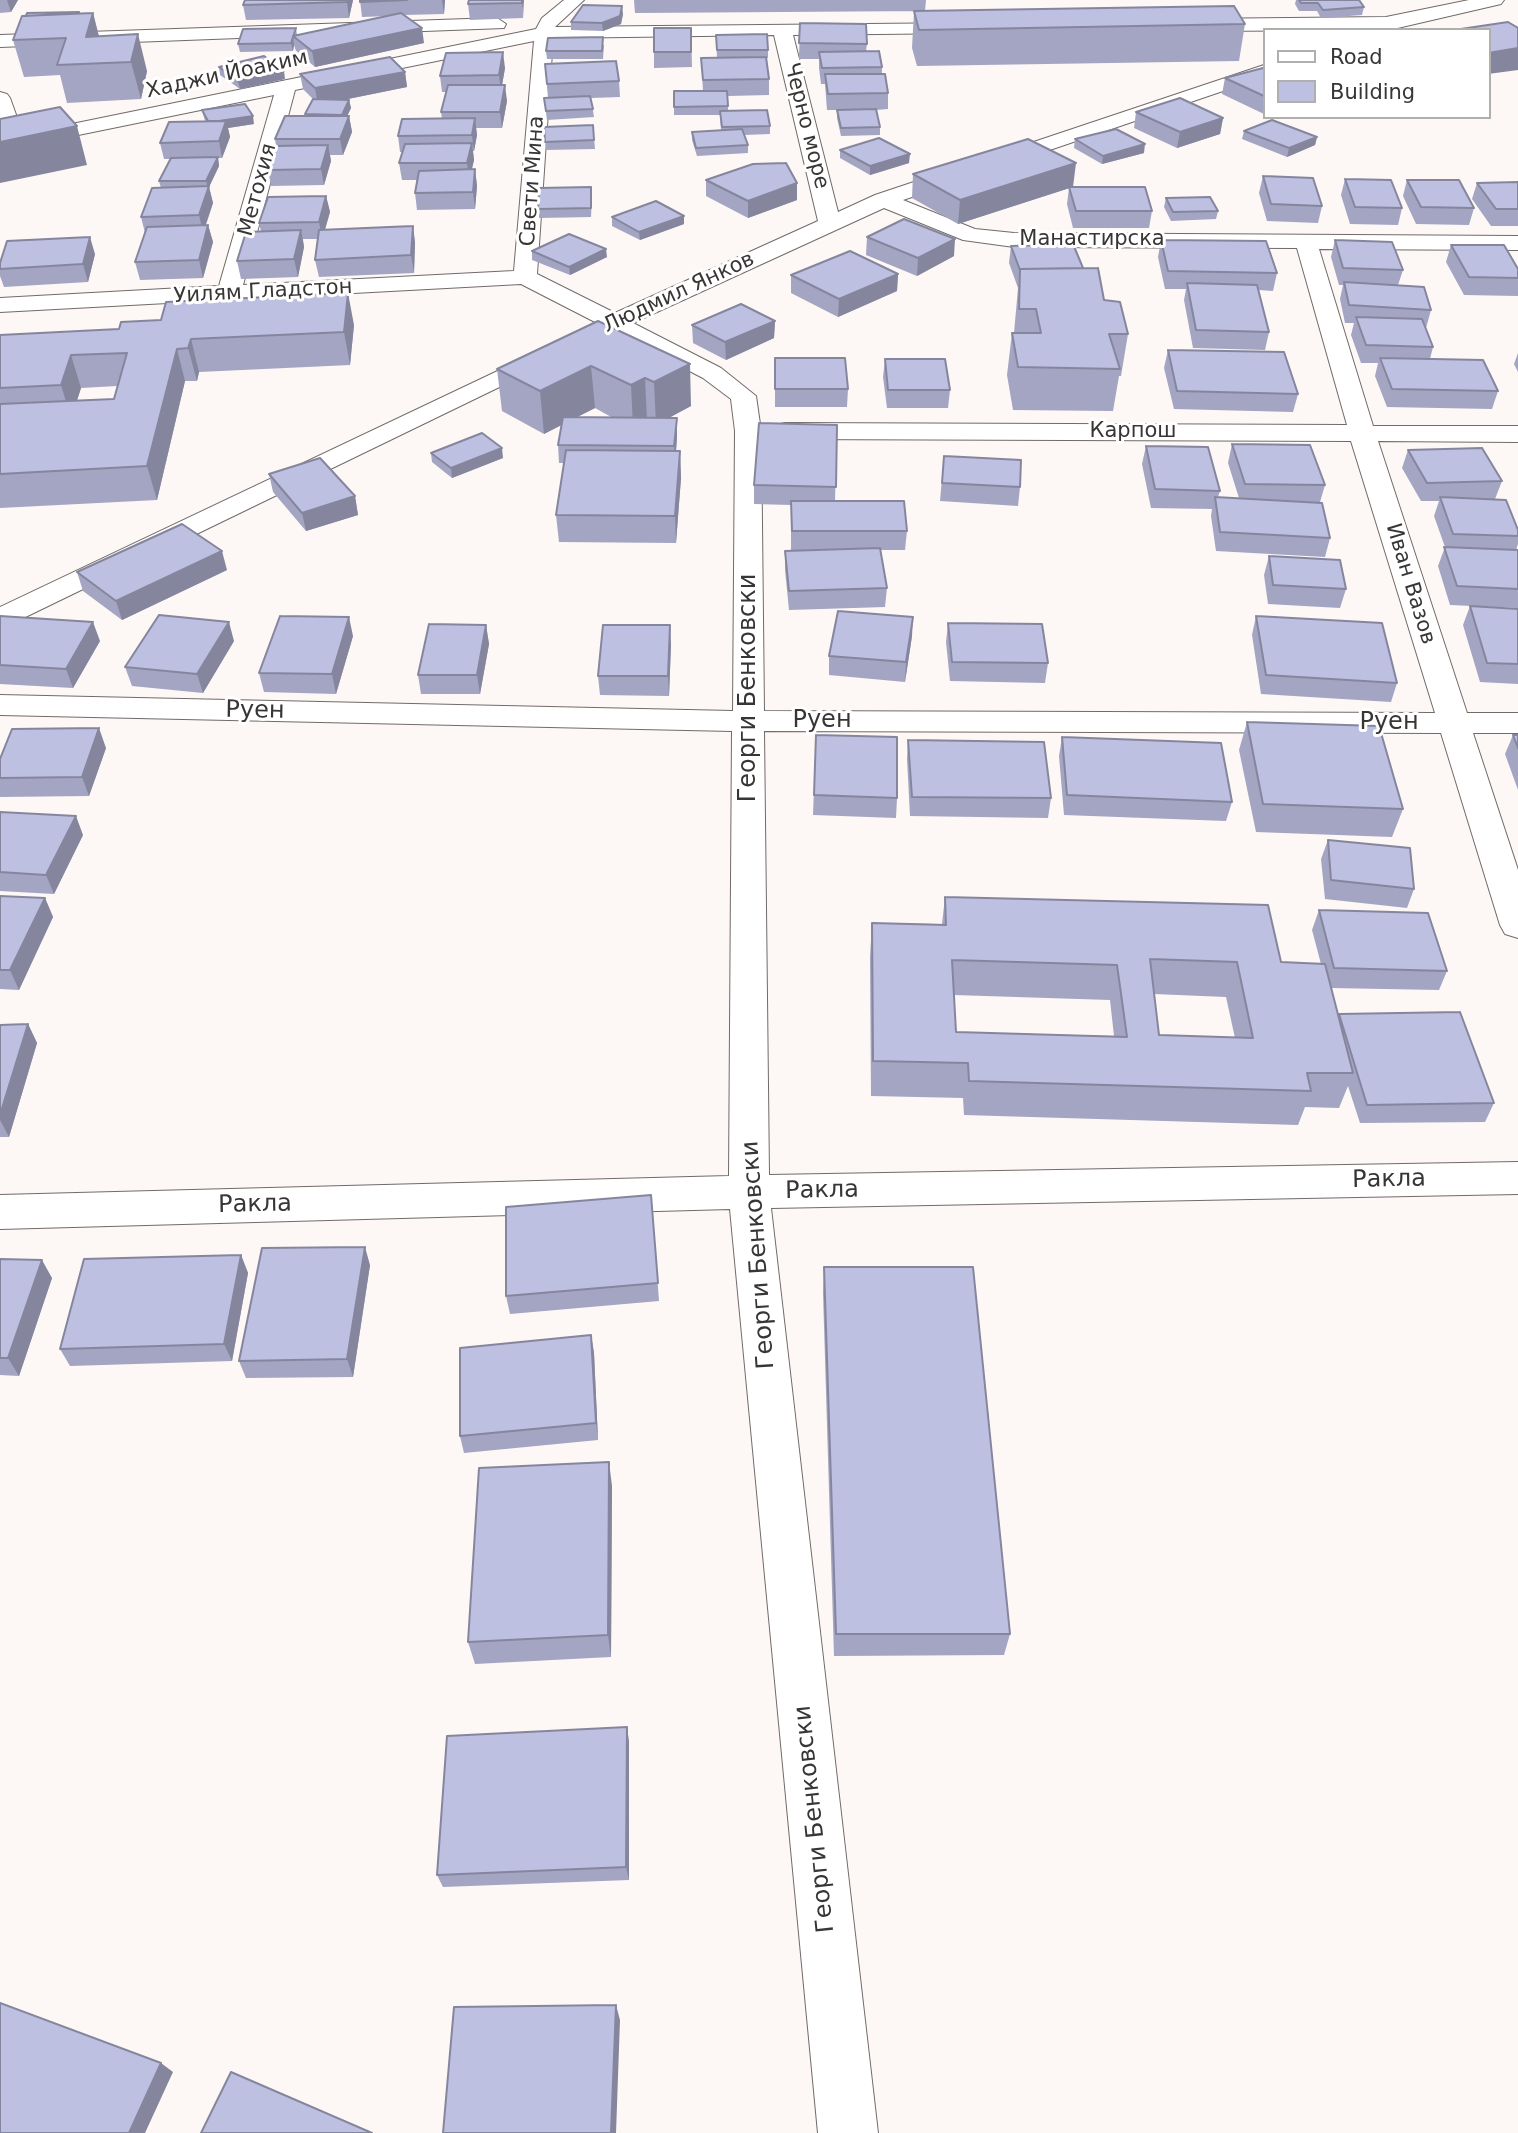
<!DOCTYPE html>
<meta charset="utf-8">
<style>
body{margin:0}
#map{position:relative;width:1518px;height:2133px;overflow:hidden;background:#fdf7f5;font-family:"DejaVu Sans",sans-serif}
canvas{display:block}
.legend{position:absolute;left:1263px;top:28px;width:228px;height:91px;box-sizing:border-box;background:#fff;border:2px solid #afafae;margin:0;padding:9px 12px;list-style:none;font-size:21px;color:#383635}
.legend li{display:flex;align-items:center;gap:14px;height:35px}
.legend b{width:35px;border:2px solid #afafae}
</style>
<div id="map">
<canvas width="1518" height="2133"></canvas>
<ul class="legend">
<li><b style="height:9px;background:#fff"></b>Road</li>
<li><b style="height:19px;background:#bec0e2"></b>Building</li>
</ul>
</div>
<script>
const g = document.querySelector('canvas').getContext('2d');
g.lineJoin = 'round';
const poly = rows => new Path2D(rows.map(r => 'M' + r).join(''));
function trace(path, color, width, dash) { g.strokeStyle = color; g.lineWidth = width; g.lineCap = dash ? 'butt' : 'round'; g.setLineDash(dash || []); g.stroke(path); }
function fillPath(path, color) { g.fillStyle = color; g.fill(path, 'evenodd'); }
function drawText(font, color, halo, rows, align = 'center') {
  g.font = font + ' "DejaVu Sans",sans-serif'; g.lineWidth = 6; g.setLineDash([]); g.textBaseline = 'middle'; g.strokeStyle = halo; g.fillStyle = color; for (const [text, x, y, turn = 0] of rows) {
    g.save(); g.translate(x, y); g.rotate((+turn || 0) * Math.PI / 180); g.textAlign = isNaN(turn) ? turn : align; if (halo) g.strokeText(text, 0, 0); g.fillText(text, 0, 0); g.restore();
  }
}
const minor = poly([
 [564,0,584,0,555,27,971,23,973,27,964,33,793,35,838,212,875,195,1264,65,1264,77,903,200,975,229,1014,233,1518,236,1518,250,1319,249,1373,426,1518,426,1518,442,1378,441,1467,713,1518,713,1518,733,1473,733,1518,870,1518,938,1505,934,1500,925,1441,733,764,731,769,1175,1518,1162,1518,1194,771,1208,878,2133,818,2133,730,1209,0,1229,0,1195,729,1176,732,731,0,715,0,695,733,711,735,431,731,399,703,378,614,332,598,337,589,335,586,330,595,322,521,284,0,312,0,298,219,286,274,95,0,151,0,139,4,138,0,126,0,92,7,94,10,98,23,134,536,29,542,18,564,0],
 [774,35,818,221,615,313,537,274,553,38,774,35],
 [534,41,514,271,243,285,295,90,534,41],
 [884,208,963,240,1014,247,1297,248,1347,425,785,423,776,425,772,431,776,437,785,439,1351,441,1435,713,764,711,761,431,756,396,721,368,633,323,884,208],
 [1469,0,1504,0,1501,4,1389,30,1192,31,1183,25,1192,19,1386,17,1469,0],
 [497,18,506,24,504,28,0,47,0,35,497,18],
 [544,349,553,351,556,356,553,361,11,624,0,627,0,607,544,349]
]);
trace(minor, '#706b69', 2);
fillPath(minor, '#fff');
fillPath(poly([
 [0,0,18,0,11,12,0,13],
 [245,0,353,0,349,18,246,20,243,5],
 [360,0,445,0,444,14,404,15,424,43,315,67,296,51,294,45,293,51,240,52,238,44,296,28,297,35,389,16,362,17],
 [522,0,523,18,470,20,468,4],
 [634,0,926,0,925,11,635,13],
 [1296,0,1359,0,1364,7,1362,15,1321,18,1317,11,1299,11,1295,4],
 [914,11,1245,24,1239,61,917,66,912,48],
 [79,13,93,13,99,36,147,71,141,99,67,103,60,75,24,77,13,40],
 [623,14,621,24,603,31,571,30,571,22],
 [800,23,867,44,866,51,882,67,882,74,888,93,888,109,876,110,880,127,880,135,841,136,837,118,837,110,842,110,827,110,825,84,821,84,819,68,819,59,799,59],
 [691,28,692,67,654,68,654,52],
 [716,35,768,50,768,58,766,58,769,79,769,95,728,96,728,111,770,126,770,134,744,135,748,145,748,153,697,156,692,140,692,132,721,130,720,115,674,115,674,91,703,91,701,58,717,58],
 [604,45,603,59,547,59,546,51],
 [545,64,619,81,620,97,591,98,594,117,547,120,544,98,548,98],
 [219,67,285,79,240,89,220,75],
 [505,68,502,85,507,101,502,128,476,128,477,135,474,151,473,151,474,160,472,170,475,169,477,186,475,209,417,210,415,193,417,180,402,180,399,163,402,152,400,152,398,136,442,119,441,112,446,92,442,92,440,76],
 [1264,69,1264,114,1222,94,1225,78],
 [405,72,407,87,343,100,349,100,351,108,347,116,349,116,352,132,343,155,330,155,331,161,324,185,271,186,268,170,276,146,275,139,306,116,305,114,313,99,303,89,300,74],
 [202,110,254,124,228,128,230,137,222,158,218,158,219,166,209,187,213,203,206,225,208,225,213,242,203,278,140,280,135,262,145,233,141,217,161,188,159,181,171,159,164,159,160,143,205,121],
 [1136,112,1223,118,1220,134,1177,148,1134,128],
 [593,125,595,149,546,150,544,127],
 [1244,131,1317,137,1315,145,1287,157,1242,139],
 [1075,139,1144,153,1102,164,1074,148],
 [840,150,909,163,870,175,840,158],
 [913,174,1073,187,1152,211,1149,228,1073,228,1067,204,1069,188,958,224,912,198],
 [1263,176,1322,206,1318,223,1267,221,1259,193],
 [1345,179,1402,208,1398,225,1350,224,1341,195],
 [706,180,797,200,748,218,706,196],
 [1407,180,1474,208,1469,225,1416,224,1403,196],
 [1518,182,1518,226,1491,226,1472,199,1477,183],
 [326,196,330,212,325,230,413,226,415,243,414,273,319,277,315,260,318,239,303,239,304,247,298,277,241,279,237,261,261,231,259,223],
 [592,196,591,217,539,218,538,209],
 [1166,198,1218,211,1216,219,1171,221,1164,207],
 [612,217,684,224,640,240,612,226],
 [867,237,954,256,917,276,866,255],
 [1161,240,1277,273,1273,291,1259,290,1269,332,1265,350,1193,348,1184,300,1186,289,1165,289,1158,257],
 [1335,240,1403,270,1398,285,1431,310,1426,328,1433,347,1430,359,1498,391,1492,409,1387,407,1375,376,1378,363,1361,363,1351,335,1354,323,1345,323,1340,299,1343,285,1339,285,1331,257],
 [1451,245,1518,269,1518,296,1464,295,1446,262],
 [1011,246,1083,268,1128,334,1121,376,1119,376,1113,411,1013,410,1007,375,1012,333,1014,333,1018,288,1009,263],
 [532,251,607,257,570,275,532,260],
 [95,254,88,282,4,287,0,276,0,263],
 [898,274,897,291,838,317,791,293,791,275],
 [598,321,691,406,668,418,677,437,676,451,680,451,681,478,676,543,559,542,556,515,564,463,559,463,558,445,561,425,544,434,502,411,497,369],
 [595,408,613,418,577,417],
 [775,321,774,338,726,360,693,343,692,325],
 [354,325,350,365,199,372,197,381,185,381,157,500,0,508,0,335],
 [117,386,114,399,77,401,81,388],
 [1168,350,1298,394,1293,412,1174,409,1164,368],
 [1518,353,1518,372,1514,364],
 [775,358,848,389,847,407,775,407],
 [885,359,950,390,948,408,887,408,883,377],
 [837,425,835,501,907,531,905,550,880,550,887,588,885,607,789,610,785,570,785,551,824,550,791,550,791,505,754,504,754,485],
 [1232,444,1325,485,1320,502,1330,538,1325,557,1216,551,1211,516,1212,509,1151,508,1142,464,1146,446,1220,491,1218,497,1239,498,1228,463],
 [1408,450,1502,481,1495,499,1518,530,1518,544,1516,550,1518,550,1518,608,1450,605,1438,566,1445,547,1434,516,1439,501,1421,501,1402,468],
 [431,453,503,458,452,478,432,462],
 [944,456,1020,487,1018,506,940,501],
 [269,474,355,496,358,515,306,531,273,492],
 [1269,556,1346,589,1340,608,1268,604,1264,575],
 [227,570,122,620,83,591,77,572],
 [1470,606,1518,609,1518,684,1480,682,1463,625],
 [0,616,100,641,73,688,0,684],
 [1256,616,1397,683,1391,702,1261,694,1252,635],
 [948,623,1048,663,1045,683,950,681,946,642],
 [486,625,489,644,480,694,421,694,418,675],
 [353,636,336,694,264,692,259,673],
 [912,636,905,682,829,675,829,656],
 [234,641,203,693,132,686,125,667],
 [671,644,669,696,600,695,598,676],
 [1247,722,1403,809,1392,837,1256,832,1239,750],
 [816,735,897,798,896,818,813,815],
 [1513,735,1518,735,1518,790,1505,754],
 [1062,737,1232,802,1226,821,1064,815,1059,756],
 [908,740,1051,798,1048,818,910,816,907,759],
 [106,748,89,796,0,797,0,759],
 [0,812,83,835,54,894,0,891],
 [1328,840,1414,889,1407,908,1325,899,1321,859],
 [0,896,45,898,53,917,19,990,0,989],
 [945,897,1281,962,1321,964,1312,930,1319,910,1447,971,1439,990,1331,988,1338,1015,1339,1014,1494,1103,1485,1122,1360,1123,1348,1086,1339,1108,1305,1107,1298,1125,964,1115,963,1098,871,1096,870,957,872,923,942,924],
 [1154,994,1226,997,1235,1038,1159,1035],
 [954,995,1110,1000,1114,1036,956,1032],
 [28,1024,37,1043,9,1137,0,1137,0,1025],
 [651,1195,659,1301,510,1314,506,1296],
 [241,1255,248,1273,232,1361,70,1366,60,1349],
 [0,1259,52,1278,19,1376,0,1375],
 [370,1265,353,1377,246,1378,239,1361],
 [824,1267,1010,1634,1004,1655,834,1656,823,1293],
 [591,1335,594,1353,598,1440,464,1453,460,1436],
 [612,1486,611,1657,475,1664,468,1642],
 [629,1741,629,1880,443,1887,437,1875]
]), '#a3a5c2');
fillPath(poly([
 [7,0,18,0,11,12],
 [347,0,353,0,349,18,347,2],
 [442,0,445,0,444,14],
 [522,0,524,0,523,18,522,3],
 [622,6,623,14,621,24,603,31,602,23],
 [93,13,102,49,86,37],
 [422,28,424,43,315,67,312,51],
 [138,34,147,71,141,99,131,62],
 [293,37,294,45,293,51,291,43],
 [1518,48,1518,70,1488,74,1488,53],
 [503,52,505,68,501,91,499,75],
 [284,71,285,79,240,89,238,81],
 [405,72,407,87,318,105,315,88],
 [505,85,507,101,502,128,500,112],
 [349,100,351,108,344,123,342,115],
 [253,116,254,124,228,128,230,137,222,158,219,141,208,123],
 [349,116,352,132,343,155,340,139],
 [475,118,477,135,474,151,472,135],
 [1223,118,1220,134,1177,148,1180,132],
 [77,126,87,165,0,183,0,142],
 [1317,137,1315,145,1287,157,1289,148],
 [472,143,474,160,469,179,467,163],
 [1145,144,1144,153,1102,164,1103,156],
 [328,145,331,161,324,185,321,169],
 [910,154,909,163,870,175,870,166],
 [218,157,219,166,209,187,213,203,203,232,199,215,208,189,206,181],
 [1076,163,1073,187,958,224,960,200],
 [475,169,477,186,475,209,473,192],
 [797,183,797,200,748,218,748,201],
 [326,196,330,212,322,239,319,222],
 [684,216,684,224,640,240,639,232],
 [208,225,213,242,203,278,199,260],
 [413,226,415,243,414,273,411,255],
 [301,230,304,247,298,277,294,259],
 [90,237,95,254,88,282,83,264],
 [955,239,954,256,917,276,918,258],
 [606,249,607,257,570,275,569,267],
 [898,274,897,291,838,317,839,299],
 [348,293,354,325,350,365,344,332],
 [775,321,774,338,726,360,725,342],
 [191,339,199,372,197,381,188,348],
 [177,349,185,381,157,500,147,466],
 [71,355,81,388,71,418,61,385],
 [690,364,691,406,656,425,654,382],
 [591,366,595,408,544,434,540,391],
 [645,378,647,421,633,428,631,385],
 [677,418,677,437,675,464,674,446],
 [502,448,503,458,452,478,451,468],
 [680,451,681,478,676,543,675,516],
 [355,496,358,515,306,531,302,513],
 [222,551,227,570,122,620,116,601],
 [349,617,353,636,336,694,332,674],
 [913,617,912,636,905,682,906,662],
 [93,622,100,641,73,688,66,669],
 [229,622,234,641,203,693,197,674],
 [486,625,489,644,480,694,477,675],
 [670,625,671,644,669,696,668,676],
 [99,728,106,748,89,796,82,777],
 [76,816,83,835,54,894,46,875],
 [45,898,53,917,19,990,10,970],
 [28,1024,37,1043,9,1137,0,1120,0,1115],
 [365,1247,370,1265,353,1377,347,1359],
 [241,1255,248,1273,232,1361,224,1344],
 [42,1260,52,1278,19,1376,8,1358],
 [591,1335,594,1353,598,1440,596,1423],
 [609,1462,612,1486,611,1657,608,1635],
 [627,1727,629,1741,629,1880,626,1867],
 [616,2005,620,2020,616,2133,611,2133],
 [161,2063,173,2072,145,2133,129,2133]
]), '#85869e');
const building = poly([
 [245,0,347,0,347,2,243,5,245,0],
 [360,0,407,0,360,2,360,0],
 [469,0,522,0,522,3,468,4,469,0],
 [1299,0,1359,0,1364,7,1323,10,1318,3,1301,3,1299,0],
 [583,5,622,6,620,16,602,23,571,22,583,5],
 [1234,6,1245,24,919,30,914,11,1234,6],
 [79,12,78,13,26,16,27,13,79,12],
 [93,13,86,37,138,34,131,62,57,65,66,38,13,40,22,16,93,13],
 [401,13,422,28,312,51,293,36,401,13],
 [1508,22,1518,28,1518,48,1488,53,1488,30,1454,30,1508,22],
 [800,23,866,24,867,44,799,43,800,23],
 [296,28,291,43,238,44,243,29,296,28],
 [654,28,691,28,691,52,654,52,654,28],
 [767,34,768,50,717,50,716,35,767,34],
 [603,37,602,51,546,51,548,38,603,37],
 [879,51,882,67,822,68,819,52,879,51],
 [503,52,499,75,440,76,446,53,503,52],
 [264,56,284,71,238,81,219,67,264,56],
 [390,57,405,72,315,88,300,74,390,57],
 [766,57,769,79,703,80,701,58,766,57],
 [616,61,619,81,547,84,545,64,616,61],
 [1263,68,1264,69,1264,96,1225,78,1263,68],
 [825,74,885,74,888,93,828,94,825,74],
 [448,85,505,85,500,112,441,112,448,85],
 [674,91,727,91,728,106,674,107,674,91],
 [590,96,593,109,546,111,544,98,590,96],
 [1180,98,1223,118,1180,132,1136,112,1180,98],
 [313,99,349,100,342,115,305,114,313,99],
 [245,104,253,116,219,121,208,121,202,110,245,104],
 [60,107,77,126,0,142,0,119,60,107],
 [876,109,880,127,841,128,837,110,876,109],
 [767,110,770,126,722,127,720,111,767,110],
 [285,116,349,116,340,139,275,139,285,116],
 [475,118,472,135,398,136,402,119,475,118],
 [1272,120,1317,137,1289,148,1244,131,1272,120],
 [226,121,219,141,160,143,169,122,226,121],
 [593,125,594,140,545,142,544,127,593,125],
 [742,129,748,145,696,148,692,132,742,129],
 [1116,129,1145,144,1103,156,1075,139,1116,129],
 [879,138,910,154,870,166,840,150,879,138],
 [1028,139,1076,163,960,200,913,174,1028,139],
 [472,143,467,163,399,163,405,144,472,143],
 [328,145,321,169,268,170,276,146,328,145],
 [218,157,206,181,159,181,171,158,218,157],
 [786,163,797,183,748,201,706,180,753,164,786,163],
 [475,169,473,192,415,193,419,171,475,169],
 [1263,176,1313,178,1322,206,1271,204,1263,176],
 [1345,179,1391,180,1402,208,1355,207,1345,179],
 [1407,180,1459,180,1474,208,1421,207,1407,180],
 [1518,182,1518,209,1496,209,1477,183,1518,182],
 [209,186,199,215,141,217,152,188,209,186],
 [591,187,591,208,538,209,539,188,591,187],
 [1069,187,1145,187,1152,211,1076,211,1069,187],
 [326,196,319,222,259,223,268,197,326,196],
 [1210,197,1218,211,1173,212,1166,198,1210,197],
 [656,201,684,216,639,232,612,217,656,201],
 [904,219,955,239,918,258,867,237,904,219],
 [208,225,199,260,135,262,147,227,208,225],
 [413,226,411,255,315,260,319,230,413,226],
 [301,230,294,259,237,261,246,232,301,230],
 [569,234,606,249,569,267,532,251,569,234],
 [90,237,83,264,0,269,0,263,7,241,90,237],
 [1161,240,1266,241,1277,273,1168,271,1161,240],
 [1335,240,1392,242,1403,270,1343,268,1335,240],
 [1073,244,1083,268,1020,269,1020,270,1011,246,1073,244],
 [1451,245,1504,245,1518,269,1518,278,1469,277,1451,245],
 [850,251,898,274,839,299,791,275,850,251],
 [1098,268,1104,300,1120,302,1128,334,1109,334,1120,369,1018,367,1012,333,1041,333,1036,309,1019,309,1020,269,1098,268],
 [1344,282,1424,287,1431,310,1349,305,1344,282],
 [1187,283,1257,285,1269,332,1196,330,1187,283],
 [348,293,344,332,191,339,188,348,177,349,147,466,0,474,0,404,114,399,127,353,71,355,61,385,0,388,0,335,119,329,121,322,161,320,166,302,348,293],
 [741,304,775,321,725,342,692,325,741,304],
 [1356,317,1422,319,1433,347,1366,345,1356,317],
 [598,321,690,364,654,382,645,378,631,385,591,366,540,391,497,369,598,321],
 [1168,350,1284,352,1298,394,1177,391,1168,350],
 [775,358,845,358,848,389,775,389,775,358],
 [1380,358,1483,360,1498,391,1392,389,1380,358],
 [885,359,945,359,950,390,888,390,885,359],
 [563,417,677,418,674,446,558,445,563,417],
 [759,423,837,425,836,487,754,485,759,423],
 [482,433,502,448,451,468,431,453,482,433],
 [1232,444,1310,445,1325,485,1245,484,1232,444],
 [1146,446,1208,447,1220,491,1155,489,1146,446],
 [1482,448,1502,481,1427,483,1408,450,1482,448],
 [566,450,680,451,675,516,556,515,566,450],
 [944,456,1021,460,1020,487,942,483,944,456],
 [320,458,355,496,302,513,269,474,320,458],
 [1215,497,1322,503,1330,538,1220,532,1215,497],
 [1440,497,1506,500,1518,530,1518,536,1453,534,1440,497],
 [791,501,904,501,907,531,792,531,791,501],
 [182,524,222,551,116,601,77,572,182,524],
 [1444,547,1518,550,1518,589,1457,586,1444,547],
 [880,548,887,588,789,591,785,551,880,548],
 [1269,556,1340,560,1346,589,1273,585,1269,556],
 [1470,606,1518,609,1518,664,1487,663,1470,606],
 [838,611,913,617,906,662,829,656,838,611],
 [159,615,229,622,197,674,125,667,159,615],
 [0,616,93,622,66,669,0,665,0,616],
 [280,616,349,617,332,674,259,673,280,616],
 [1256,616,1382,623,1397,683,1266,675,1256,616],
 [948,623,1042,624,1048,663,952,662,948,623],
 [429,624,486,625,477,675,418,675,429,624],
 [603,625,670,625,668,676,598,676,603,625],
 [1247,722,1379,726,1403,809,1263,804,1247,722],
 [99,728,82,777,0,778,0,759,12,729,99,728],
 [816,735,897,737,897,798,814,795,816,735],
 [1513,735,1518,735,1518,748,1513,735],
 [1062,737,1221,743,1232,802,1067,795,1062,737],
 [908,740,1044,742,1051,798,912,797,908,740],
 [0,812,76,816,46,875,0,872,0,812],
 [1328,840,1410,848,1414,889,1331,880,1328,840],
 [0,896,45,898,10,970,0,970,0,896],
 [945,897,1268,905,1281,962,1325,964,1353,1073,1307,1073,1311,1091,969,1081,968,1063,873,1061,872,923,946,925,945,897],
 [1150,959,1237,962,1253,1038,1159,1035,1150,959],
 [952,960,1117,965,1127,1037,956,1032,952,960],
 [1319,910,1428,913,1447,971,1334,968,1319,910],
 [1460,1012,1494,1103,1367,1105,1339,1014,1460,1012],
 [28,1024,0,1115,0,1025,28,1024],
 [651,1195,658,1283,506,1296,506,1207,651,1195],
 [365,1247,347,1359,239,1361,262,1248,365,1247],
 [241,1255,224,1344,60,1349,84,1259,241,1255],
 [0,1259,42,1260,8,1358,0,1358,0,1259],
 [824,1267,973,1267,1010,1634,836,1634,824,1267],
 [591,1335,596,1423,460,1436,460,1348,591,1335],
 [609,1462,608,1635,468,1642,479,1468,609,1462],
 [627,1727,626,1867,437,1875,447,1736,627,1727],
 [0,2003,161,2063,129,2133,0,2133,0,2003],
 [616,2005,611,2133,443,2133,454,2007,616,2005],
 [231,2072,372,2133,201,2133,231,2072]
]);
fillPath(building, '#bec0e2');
trace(building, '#85869e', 2);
drawText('21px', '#383635', '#fff', [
 ["Хаджи Йоаким",227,75,-12],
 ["Черно море",806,126,76],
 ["Свети Мина",533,181,-86],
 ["Метохия",258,190,-75],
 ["Манастирска",1092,240],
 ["Уилям Гладстон",263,292,-3],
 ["Людмил Янков",679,293,-25],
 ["Карпош",1133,432],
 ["Иван Вазов",1410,584,73]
]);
drawText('24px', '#383635', '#fff', [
 ["Георги Бенковски",749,688,-90],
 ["Руен",255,711,1],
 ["Руен",822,721],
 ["Руен",1389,723],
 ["Ракла",1389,1180,-1],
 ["Ракла",822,1191,-1],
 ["Ракла",255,1205,-1],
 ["Георги Бенковски",759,1255,-94],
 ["Георги Бенковски",815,1819,-96]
]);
</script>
